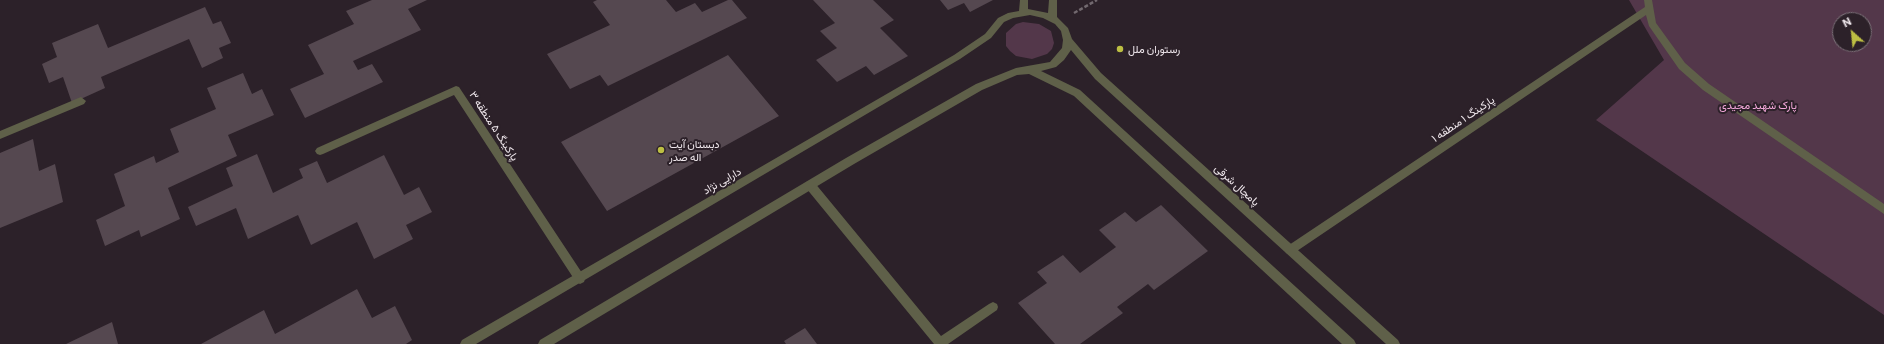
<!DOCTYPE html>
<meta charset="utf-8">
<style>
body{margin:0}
#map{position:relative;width:1884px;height:344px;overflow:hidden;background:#2c2129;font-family:Commissioner,sans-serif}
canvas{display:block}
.north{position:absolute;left:1832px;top:12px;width:40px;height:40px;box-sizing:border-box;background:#2c2129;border:1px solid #7a7077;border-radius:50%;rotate:333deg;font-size:11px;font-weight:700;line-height:16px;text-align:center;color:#efe7ec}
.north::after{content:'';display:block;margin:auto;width:14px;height:18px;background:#bdbf43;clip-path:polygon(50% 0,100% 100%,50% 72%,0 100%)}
</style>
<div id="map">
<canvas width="1884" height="344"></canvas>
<div class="north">N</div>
</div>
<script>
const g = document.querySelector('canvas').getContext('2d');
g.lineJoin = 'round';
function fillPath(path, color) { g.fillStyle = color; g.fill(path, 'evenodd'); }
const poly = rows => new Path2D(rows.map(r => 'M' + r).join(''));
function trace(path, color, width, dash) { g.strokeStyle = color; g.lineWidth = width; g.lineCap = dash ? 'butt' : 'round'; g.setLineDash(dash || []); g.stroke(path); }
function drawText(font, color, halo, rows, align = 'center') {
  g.font = font + ' Commissioner,Vazirmatn,sans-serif'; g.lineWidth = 4; g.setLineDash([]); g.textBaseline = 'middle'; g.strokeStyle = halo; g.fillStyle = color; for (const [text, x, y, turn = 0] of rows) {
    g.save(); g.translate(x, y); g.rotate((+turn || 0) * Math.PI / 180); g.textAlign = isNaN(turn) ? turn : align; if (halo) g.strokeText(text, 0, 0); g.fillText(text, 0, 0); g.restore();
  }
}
fillPath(poly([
 [1629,0,1884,0,1884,315,1596,120,1664,60],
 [1840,20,1864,20,1864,44,1840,44],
 [1023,22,1039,24,1051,31,1054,43,1052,49,1047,54,1032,59,1016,56,1010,51,1006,46,1006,33,1016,24]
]), '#53374a');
fillPath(poly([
 [372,0,427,0,408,9,421,30,353,61,358,70,372,64,383,82,305,118,290,89,324,74,308,45,354,24,346,11],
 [597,0,666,0,676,12,695,3,702,12,728,0,732,0,747,18,608,86,600,75,570,89,547,54,610,25,593,2],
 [813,0,873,0,894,20,880,28,908,56,874,75,866,66,837,82,816,60,837,48,820,31,835,23],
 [940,0,993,0,970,12,964,3,948,10],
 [205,7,213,24,221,21,231,43,219,48,223,58,202,68,189,39,101,77,105,88,72,103,63,77,49,83,42,64,57,57,52,43,98,24,108,48],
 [728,55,779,116,607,211,561,142],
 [243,73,252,94,262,89,274,115,228,135,237,156,168,188,180,219,141,237,139,230,105,246,96,220,125,206,114,174,154,156,156,163,179,152,170,129,216,109,207,88],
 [33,139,39,171,55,164,63,202,0,228,0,153],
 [257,154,273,193,303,178,299,169,317,161,327,183,384,155,404,195,419,187,432,212,406,225,413,239,374,259,357,222,311,245,298,215,248,239,236,208,196,226,188,207,233,186,226,168],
 [1161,205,1208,251,1154,290,1148,284,1117,307,1123,313,1080,344,1055,344,1018,303,1047,283,1037,272,1063,255,1080,273,1116,247,1099,230,1125,212,1136,222],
 [357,289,372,318,395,306,412,340,406,344,201,344,264,310,275,334],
 [112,322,118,344,66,344],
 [805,328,817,344,786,344,784,341]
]), '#554850');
trace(poly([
 [1074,13,1097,0]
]), '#72696f', 2.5, [4, 2]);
fillPath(poly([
 [1644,0,1652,0,1656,23,1685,63,1709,84,1884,204,1884,214,1703,90,1679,69,1649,26,1646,15,1294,253,1290,255,1286,253,1285,250,1286,247,1645,7,1644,0],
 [456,86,459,87,584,276,585,279,584,282,580,284,576,282,454,95,323,154,320,155,317,154,315,151,317,148,456,86],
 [81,97,86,101,84,104,0,139,0,131,81,97],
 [810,181,814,182,941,336,989,304,993,302,997,304,998,307,997,310,948,344,934,344,806,188,805,185,806,182,810,181]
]), '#5f6049');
fillPath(poly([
 [1020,0,1028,0,1028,9,1048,13,1049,0,1057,0,1057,17,1068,28,1072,39,1101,73,1398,340,1400,344,1386,344,1095,79,1071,50,1064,60,1056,67,1041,71,1080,90,1354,340,1356,344,1342,344,1074,96,1029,74,1017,75,982,90,854,164,554,344,538,344,540,340,846,158,976,84,1016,68,1050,62,1062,48,1063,40,1061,31,1055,24,1043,18,1030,15,1013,18,1004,22,991,38,960,59,476,344,460,344,462,340,954,55,985,34,998,18,1008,13,1019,11,1020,0]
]), '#5f6049');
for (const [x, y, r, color] of [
 [1120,49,4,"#bdbf43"],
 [661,150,4,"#bdbf43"]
]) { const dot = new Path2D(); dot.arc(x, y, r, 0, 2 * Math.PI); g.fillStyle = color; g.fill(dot); trace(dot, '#2c2129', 1.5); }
drawText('11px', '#efe7ec', '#2c2129', [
 ["رستوران ملل",1128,49],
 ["دبستان آیت",669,144],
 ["اله صدر",669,157]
], 'left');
drawText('11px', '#f2a7d9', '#2c2129', [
 ["پارک شهید مجیدی",1758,105]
]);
drawText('11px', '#efe7ec', '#2c2129', [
 ["پارکینگ ۱ منطقه ۱",1463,119,-34],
 ["پارکینگ ۵ منطقه ۳",494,126,57],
 ["دارایی نژاد",722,181,-30],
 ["پامچال شرقی",1237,185,42]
]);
</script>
